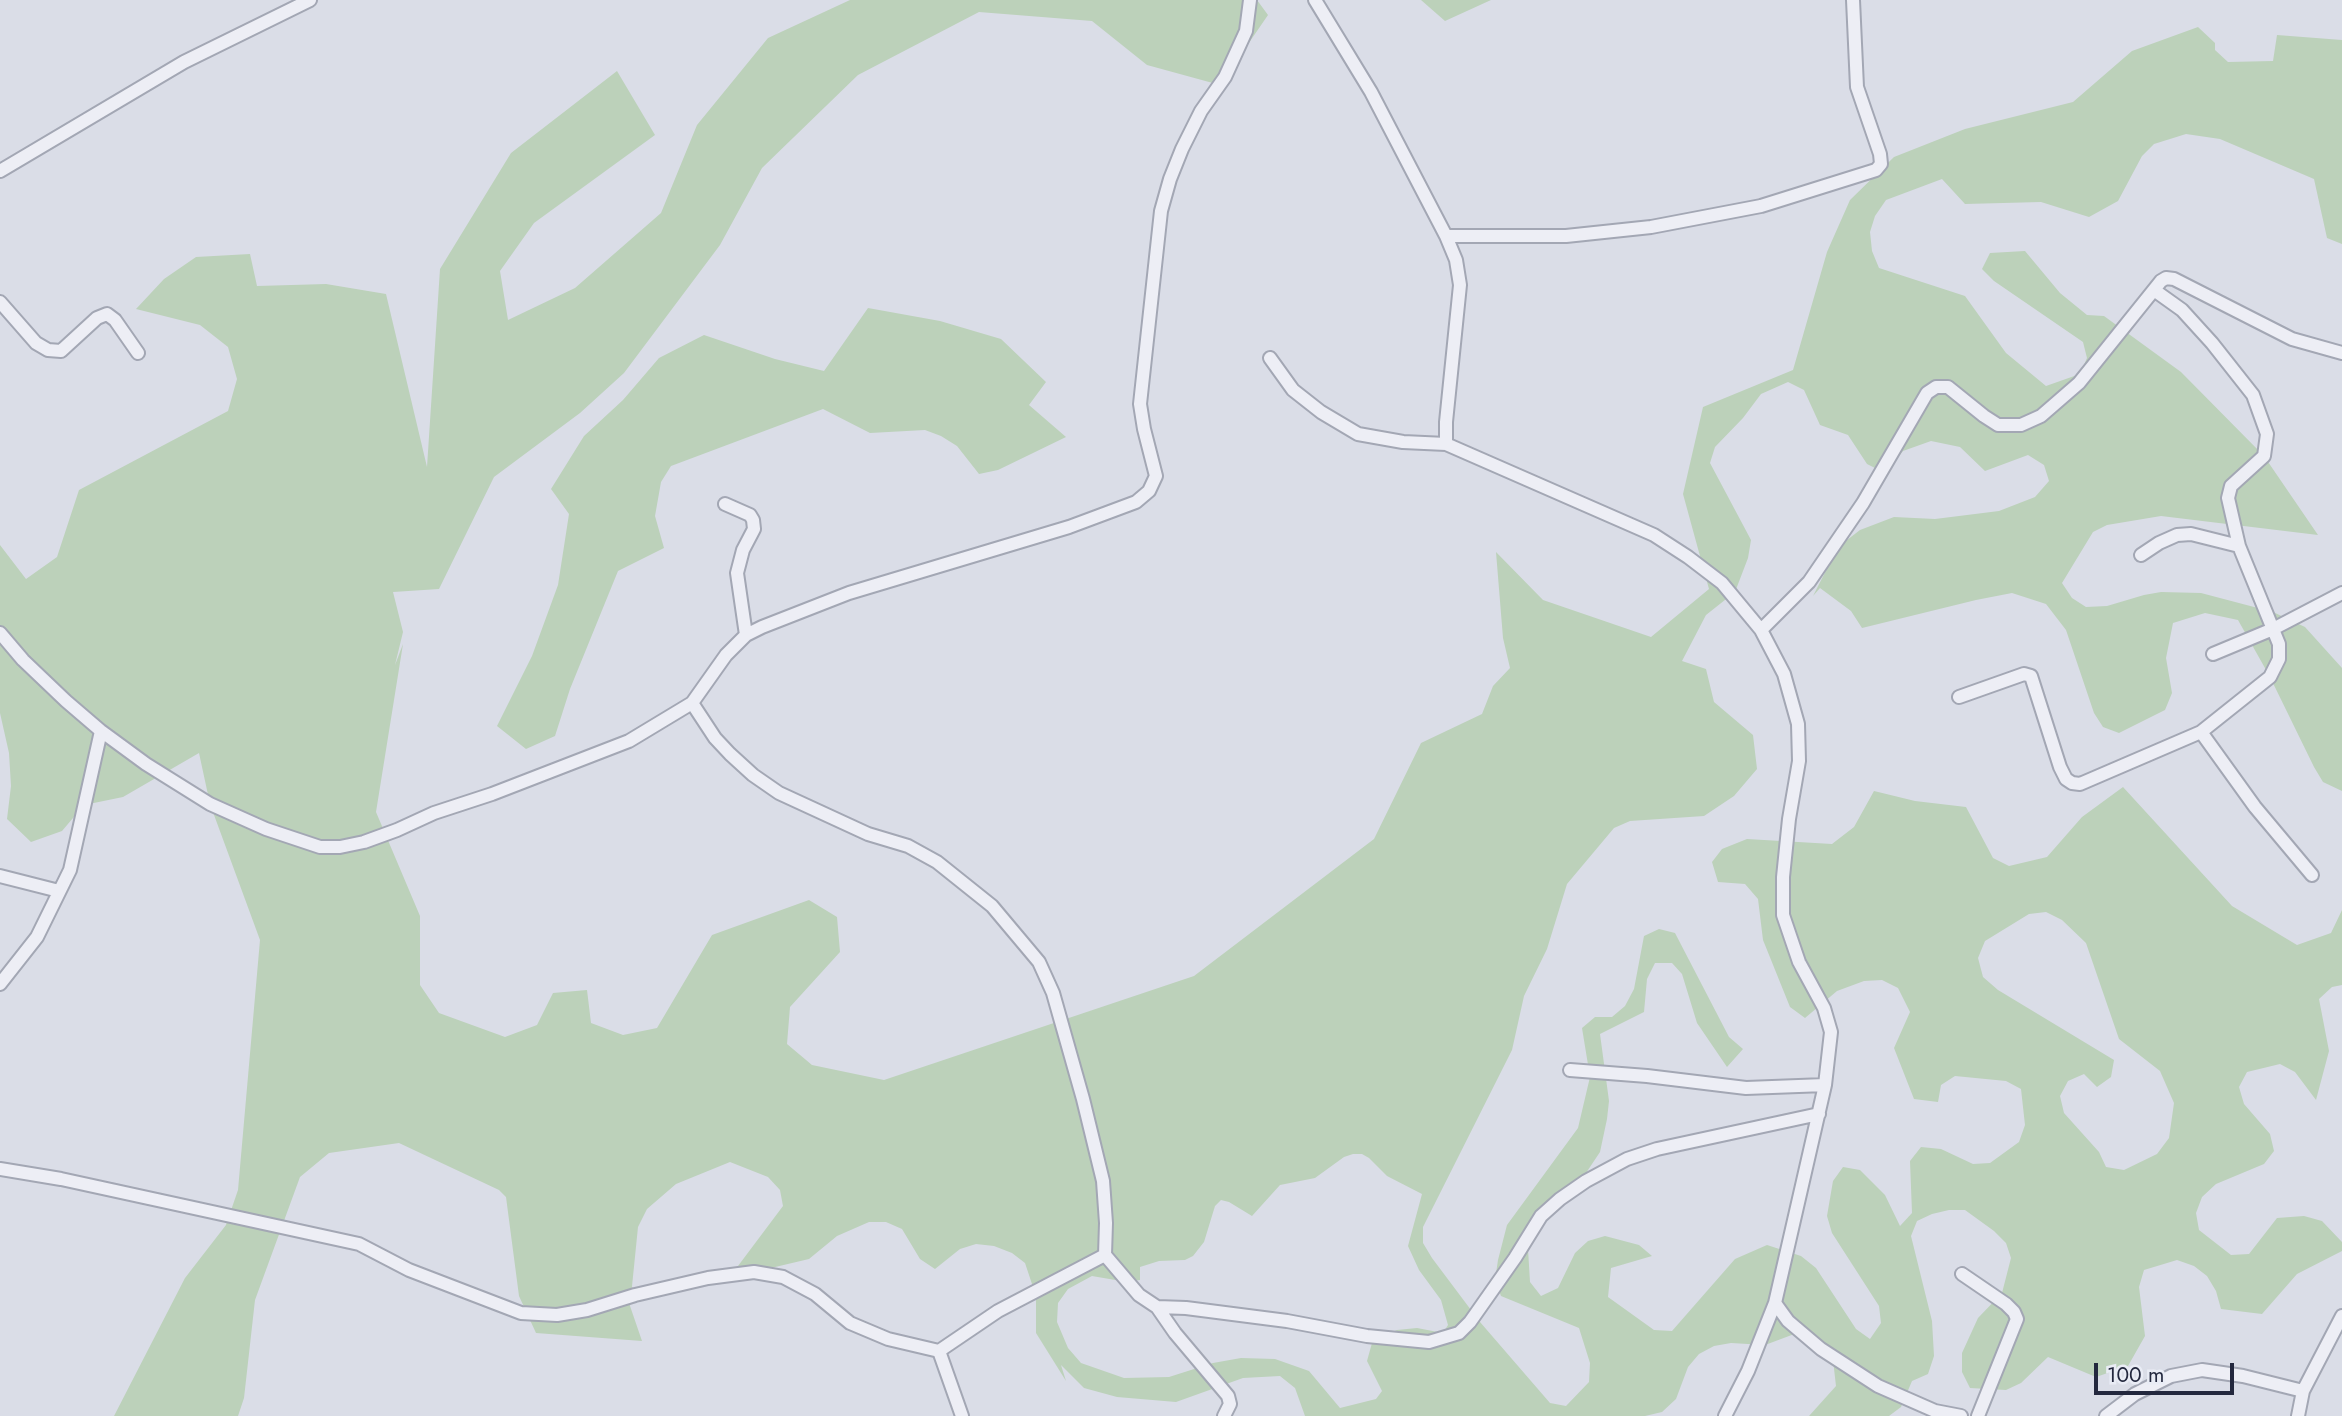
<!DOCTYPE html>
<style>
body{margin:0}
#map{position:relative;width:2342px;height:1416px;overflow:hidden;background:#dadde7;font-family:Jost,sans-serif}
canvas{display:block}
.scale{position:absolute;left:2094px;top:1363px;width:140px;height:32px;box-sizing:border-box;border:4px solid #23283e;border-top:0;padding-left:9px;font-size:21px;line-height:24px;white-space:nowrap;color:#23283e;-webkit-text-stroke:5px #e9ecf5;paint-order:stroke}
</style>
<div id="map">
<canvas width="2342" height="1416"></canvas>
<div class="scale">100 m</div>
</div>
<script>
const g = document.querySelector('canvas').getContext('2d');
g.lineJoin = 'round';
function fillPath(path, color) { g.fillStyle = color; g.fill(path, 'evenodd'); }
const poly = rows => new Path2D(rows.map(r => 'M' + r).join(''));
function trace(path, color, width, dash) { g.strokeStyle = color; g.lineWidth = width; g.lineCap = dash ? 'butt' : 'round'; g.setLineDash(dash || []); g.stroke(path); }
fillPath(poly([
 [850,0,1257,0,1268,15,1220,85,1147,65,1092,21,979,12,858,75,762,168,720,245,624,373,580,413,494,477,439,589,393,592,403,632,395,665,403,644,376,812,420,916,420,985,439,1013,505,1037,537,1025,553,993,587,990,591,1023,623,1035,657,1028,712,935,809,900,837,917,840,952,790,1007,787,1044,812,1065,884,1080,1194,976,1374,839,1421,743,1482,714,1493,686,1510,668,1503,638,1496,552,1543,600,1651,637,1709,589,1683,494,1703,407,1793,370,1827,252,1850,200,1894,157,1965,129,2073,102,2132,51,2198,27,2215,43,2215,50,2228,62,2273,61,2277,35,2342,40,2342,244,2327,238,2314,179,2220,139,2186,134,2154,144,2142,156,2118,201,2089,217,2041,202,1965,204,1942,179,1886,200,1875,216,1870,232,1872,251,1879,268,1965,296,2006,353,2046,386,2080,374,2087,358,2083,342,1994,281,1982,269,1990,253,2025,251,2060,293,2087,315,2104,316,2181,372,2264,456,2318,535,2161,516,2107,525,2093,532,2062,583,2072,598,2086,607,2107,606,2144,595,2161,592,2201,593,2273,612,2305,627,2342,668,2342,791,2323,782,2314,767,2270,677,2238,620,2205,613,2173,623,2166,658,2172,693,2165,710,2119,733,2103,727,2094,713,2066,630,2046,604,2012,593,1976,600,1862,628,1851,611,1820,588,1813,596,1838,547,1860,530,1894,517,1935,519,1999,511,2035,497,2049,481,2044,465,2028,455,1985,471,1960,447,1931,441,1903,451,1885,473,1867,464,1848,435,1820,425,1804,390,1788,382,1761,394,1743,418,1715,447,1710,463,1751,540,1748,558,1735,592,1706,615,1682,661,1706,669,1714,702,1753,735,1757,769,1734,796,1704,816,1630,821,1614,828,1567,884,1547,949,1524,996,1512,1050,1423,1227,1423,1243,1432,1258,1480,1322,1550,1403,1566,1406,1589,1382,1590,1363,1579,1328,1501,1296,1495,1280,1498,1260,1507,1225,1578,1128,1590,1077,1582,1028,1595,1017,1612,1017,1625,1006,1634,989,1644,936,1659,929,1675,933,1729,1037,1743,1049,1727,1067,1697,1023,1682,974,1672,963,1655,963,1647,979,1644,1012,1600,1034,1609,1101,1607,1119,1600,1152,1576,1188,1541,1217,1528,1249,1530,1282,1541,1296,1558,1288,1575,1253,1588,1241,1605,1236,1639,1245,1652,1256,1611,1268,1608,1297,1654,1330,1672,1331,1735,1259,1767,1245,1801,1256,1816,1268,1856,1329,1870,1339,1881,1323,1879,1306,1832,1233,1827,1216,1833,1181,1843,1167,1860,1170,1885,1195,1900,1226,1912,1213,1910,1161,1921,1147,1941,1149,1973,1164,1990,1163,2019,1142,2025,1125,2021,1089,2006,1081,1955,1076,1941,1085,1938,1102,1914,1099,1894,1048,1910,1012,1898,988,1882,980,1864,981,1837,991,1805,1018,1790,1007,1763,940,1758,899,1745,884,1718,882,1712,862,1722,849,1747,839,1832,844,1854,827,1874,791,1915,801,1966,807,1993,858,2009,866,2047,857,2082,817,2123,787,2232,906,2297,945,2331,933,2342,910,2342,985,2332,987,2319,999,2329,1051,2316,1100,2295,1072,2280,1064,2247,1072,2239,1087,2244,1104,2270,1134,2274,1151,2264,1164,2216,1184,2202,1197,2196,1213,2199,1230,2231,1255,2249,1254,2277,1218,2304,1216,2322,1221,2342,1242,2342,1251,2297,1274,2262,1314,2221,1309,2216,1291,2207,1276,2194,1266,2177,1260,2144,1270,2139,1287,2145,1336,2128,1366,2096,1377,2048,1357,2021,1383,2006,1390,1970,1388,1962,1372,1962,1353,1978,1318,2002,1293,2011,1258,2006,1243,1994,1231,1965,1210,1949,1210,1932,1214,1917,1221,1911,1236,1932,1321,1934,1356,1928,1374,1912,1381,1901,1407,1889,1416,1809,1416,1836,1386,1832,1351,1805,1330,1765,1345,1731,1343,1714,1346,1699,1354,1688,1367,1676,1399,1662,1412,1645,1416,1305,1416,1295,1388,1280,1376,1243,1378,1176,1402,1117,1397,1084,1388,1061,1365,1066,1381,1036,1333,1036,1296,1025,1263,1012,1253,994,1246,976,1244,960,1249,935,1269,920,1259,902,1229,886,1222,869,1222,837,1236,809,1259,754,1272,738,1266,783,1206,780,1190,768,1177,730,1162,676,1184,647,1209,638,1227,630,1306,642,1341,536,1333,519,1296,506,1197,499,1190,399,1143,329,1153,300,1177,255,1300,244,1398,238,1416,114,1416,185,1278,226,1225,238,1190,260,940,210,804,199,753,123,797,84,805,62,831,31,842,7,819,11,786,9,753,0,713,0,545,26,579,57,557,79,490,228,411,237,379,228,347,200,325,136,309,164,279,196,257,250,254,257,286,326,284,386,294,427,467,440,269,511,153,617,71,655,135,534,223,500,271,508,320,575,288,661,213,697,125,768,38],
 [2046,912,2062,920,2086,943,2119,1039,2160,1071,2174,1103,2169,1138,2157,1154,2124,1170,2106,1167,2099,1152,2064,1113,2060,1096,2068,1081,2084,1074,2097,1087,2111,1077,2114,1060,1998,990,1983,977,1978,958,1985,941,2029,914],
 [1353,1154,1362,1154,1369,1158,1387,1176,1422,1194,1408,1246,1419,1270,1441,1300,1448,1325,1443,1333,1417,1328,1397,1330,1379,1337,1372,1343,1367,1361,1382,1391,1376,1399,1340,1408,1309,1371,1275,1359,1241,1358,1213,1363,1169,1377,1124,1378,1081,1363,1068,1348,1057,1322,1058,1303,1068,1289,1092,1276,1127,1282,1140,1280,1140,1267,1159,1261,1185,1260,1193,1256,1204,1242,1215,1206,1221,1200,1229,1202,1252,1216,1280,1185,1315,1178,1344,1157],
 [1421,0,1491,0,1445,21],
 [868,308,940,321,1001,339,1046,382,1029,405,1066,437,998,470,979,474,957,446,941,436,925,430,870,433,823,409,671,466,661,482,655,516,664,548,618,571,570,689,555,736,526,749,497,726,532,656,558,585,569,514,551,489,584,436,623,400,659,358,704,335,775,359,824,371]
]), '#bcd1ba');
const minor = poly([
 [1315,0,1371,92,1446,236,1456,260,1460,285,1446,422,1446,444,1654,535,1688,557,1722,583,1761,630,1784,674,1798,724,1799,761,1789,819,1783,877,1783,915,1799,962,1824,1008,1831,1032,1825,1085,1775,1303,1748,1371,1725,1416],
 [0,171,184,62,310,0],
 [1446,236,1566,236,1651,227,1761,206,1876,170,1881,164,1880,154,1857,87,1853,0],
 [2154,290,2182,310,2212,343,2253,395,2267,434,2264,456,2231,486,2228,498,2239,546],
 [0,302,36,343,48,350,61,351,97,318,107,314,115,320,138,353],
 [1270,358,1293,390,1321,412,1358,434,1403,442,1446,444],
 [725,504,750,515,753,520,754,529,743,550,737,573,746,635],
 [1761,630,1809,582,1863,503,1927,393,1936,387,1948,387,1984,416,1998,425,2021,425,2041,416,2079,383,2161,281,2166,278,2174,279,2292,339,2342,353],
 [0,633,23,660,66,701,101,731,146,764,210,804,266,829,320,847,340,847,364,842,397,830,434,813,492,794,629,741,692,703,726,655,746,635,762,627,849,593,1069,527,1136,502,1149,491,1156,476,1144,429,1140,404,1161,211,1170,179,1182,149,1201,111,1225,77,1246,31,1250,0],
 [2213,654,2273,629,2342,593],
 [1959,697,2024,674,2031,676,2060,767,2066,779,2072,783,2080,784,2201,732,2270,677,2279,659,2279,644,2239,546,2191,534,2177,535,2159,543,2141,555],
 [692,703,715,738,730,754,753,775,779,793,868,834,908,846,937,862,992,906,1039,962,1053,993,1083,1099,1103,1181,1106,1223,1105,1255,998,1311,939,1351,962,1416],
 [2201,732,2255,807,2312,875],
 [0,876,59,891],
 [0,984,37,937,70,870,101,731],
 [1570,1070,1647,1076,1746,1088,1825,1085],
 [0,1169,61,1179,359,1244,409,1270,521,1313,557,1315,587,1310,635,1295,708,1278,754,1272,783,1277,815,1294,850,1323,888,1339,939,1351],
 [1105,1255,1139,1295,1157,1307,1186,1308,1287,1321,1367,1336,1429,1342,1459,1333,1470,1322,1515,1258,1541,1216,1560,1199,1586,1181,1627,1159,1657,1149,1819,1114],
 [1962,1274,2006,1304,2014,1312,2017,1319,1978,1416],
 [1775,1303,1788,1321,1821,1349,1878,1386,1935,1411,1961,1416],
 [1157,1307,1175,1333,1228,1396,1230,1404,1224,1416],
 [2106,1416,2135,1394,2171,1376,2202,1370,2243,1376,2303,1391],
 [2298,1416,2303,1391,2342,1316]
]);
trace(minor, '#a3a7b4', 16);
trace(minor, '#edeef5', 12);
</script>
